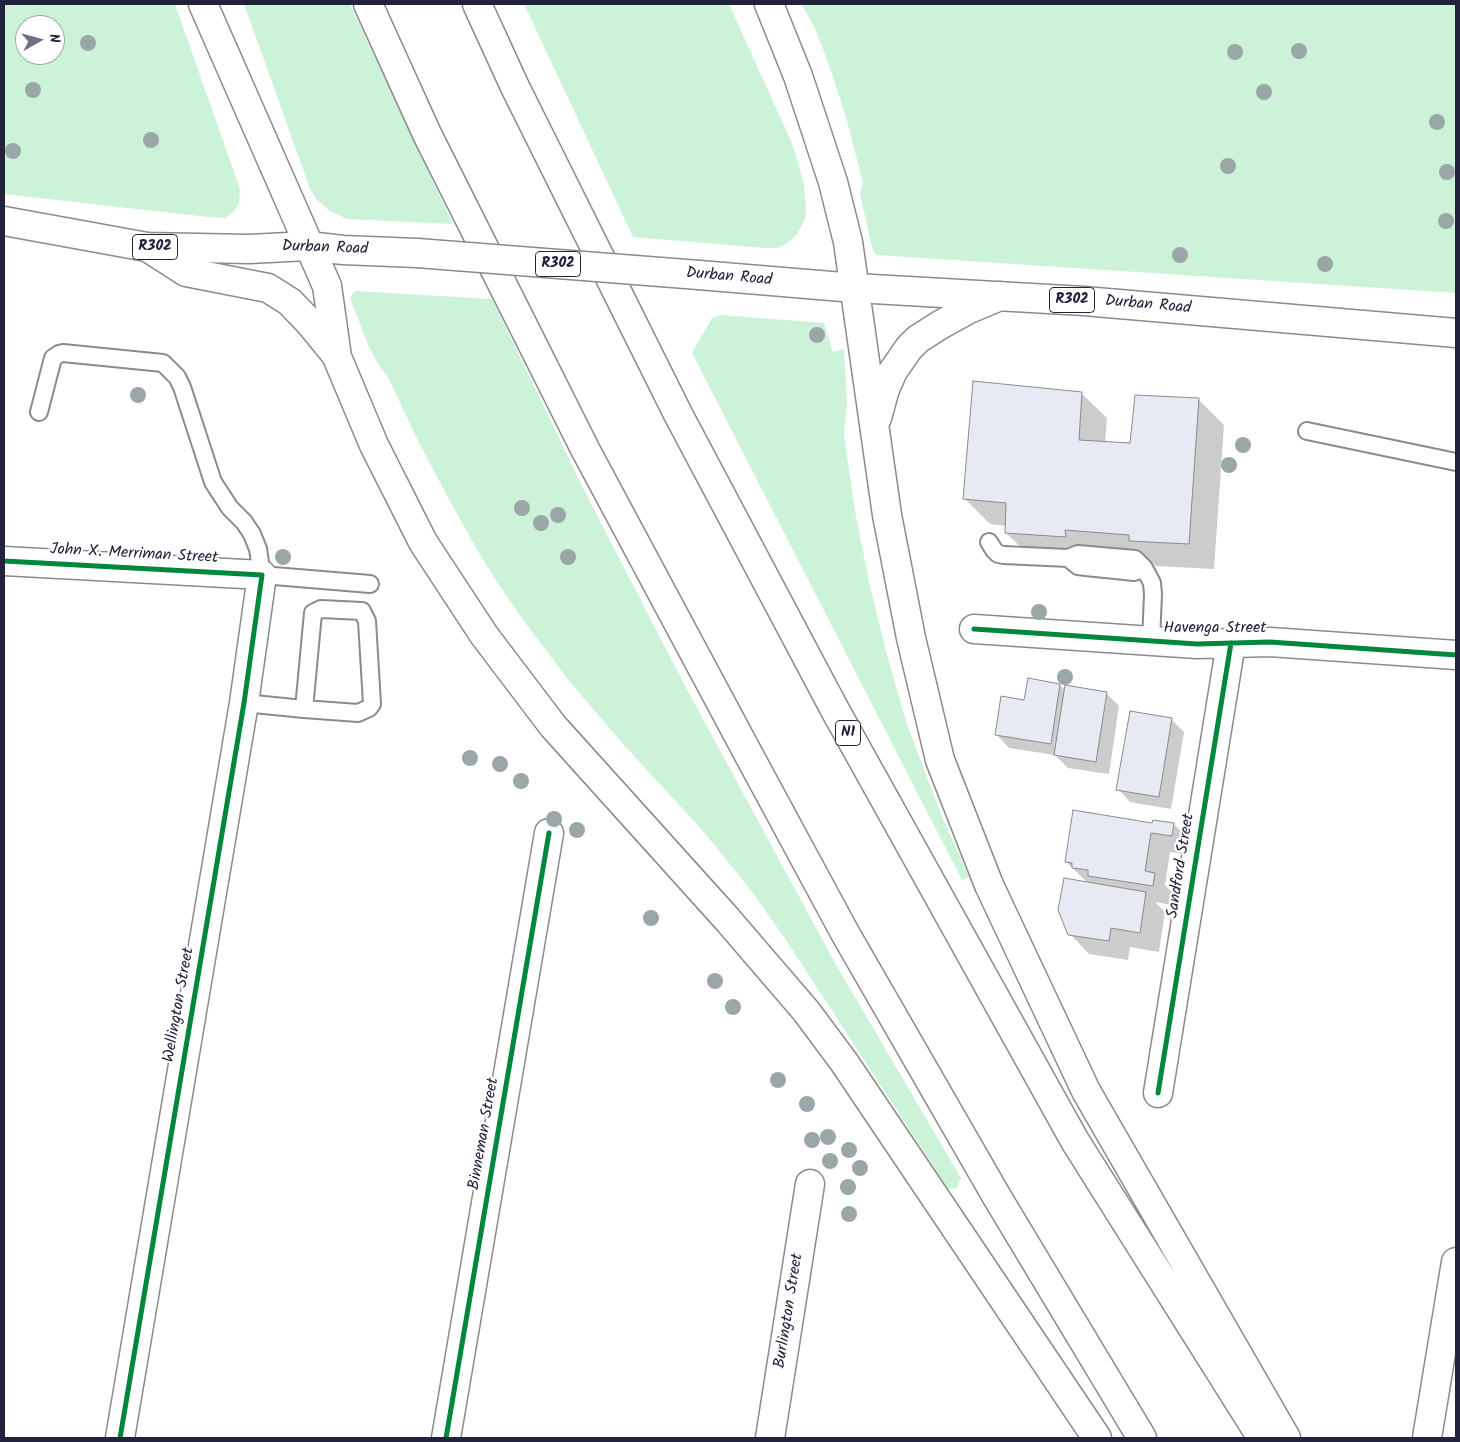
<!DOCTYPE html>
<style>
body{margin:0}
#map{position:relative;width:1460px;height:1442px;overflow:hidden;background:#fff;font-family:Kalam,sans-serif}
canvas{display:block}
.frame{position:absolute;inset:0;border:5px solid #22223b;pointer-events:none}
.north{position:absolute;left:15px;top:15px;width:50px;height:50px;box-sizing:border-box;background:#fff;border:1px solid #a7a7b1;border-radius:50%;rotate:83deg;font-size:14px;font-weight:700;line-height:20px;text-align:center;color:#22223b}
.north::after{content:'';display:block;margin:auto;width:18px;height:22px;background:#6f6f80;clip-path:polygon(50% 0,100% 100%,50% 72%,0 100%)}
</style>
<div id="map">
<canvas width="1460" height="1442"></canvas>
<div class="frame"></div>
<div class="north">N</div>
</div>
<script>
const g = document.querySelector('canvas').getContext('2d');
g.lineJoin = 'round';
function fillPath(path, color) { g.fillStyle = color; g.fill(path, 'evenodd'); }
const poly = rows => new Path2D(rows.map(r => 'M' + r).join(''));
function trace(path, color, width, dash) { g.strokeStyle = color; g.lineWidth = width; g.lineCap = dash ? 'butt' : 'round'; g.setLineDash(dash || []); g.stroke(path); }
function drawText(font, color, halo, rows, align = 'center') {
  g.font = font + ' Kalam,sans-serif'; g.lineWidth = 4.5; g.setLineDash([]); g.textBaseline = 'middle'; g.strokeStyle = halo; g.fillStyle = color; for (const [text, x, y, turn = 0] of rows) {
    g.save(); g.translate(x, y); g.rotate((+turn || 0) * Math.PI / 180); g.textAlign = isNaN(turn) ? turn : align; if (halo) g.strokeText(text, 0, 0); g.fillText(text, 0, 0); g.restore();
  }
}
fillPath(poly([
 [4,4,175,4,240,189,239,204,234,211,225,218,208,217,4,194],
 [25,25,55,25,55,55,25,55],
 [244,4,350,4,453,224,347,219,330,211,317,200,310,189],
 [524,4,729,4,791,141,798,163,804,185,806,210,805,219,796,236,787,243,777,248,765,248,633,237],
 [801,4,1456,4,1456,293,877,255,873,251,871,243,860,194,863,183,846,117,831,71,814,26],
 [355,291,492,299,584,490,683,682,835,963,961,1178,957,1188,948,1189,786,940,753,893,703,831,623,744,570,682,524,621,499,585,476,548,446,494,417,439,389,379,377,362,368,345,350,298],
 [721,315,824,323,833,352,844,349,847,403,844,435,855,511,870,586,887,655,907,724,941,814,969,877,962,880,692,353,712,318]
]), '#ccf3d7');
fillPath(poly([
 [1081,393,1107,418,1105,443,1131,444,1199,400,1224,425,1214,569,1156,566,1148,559,1090,555,1032,558,1006,533,1006,526,990,524,965,499],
 [1060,685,1065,690,1106,693,1119,706,1109,774,1068,768,1055,755,1009,748,997,735,1025,701],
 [1171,719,1184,732,1171,809,1130,802,1118,789],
 [1153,824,1174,824,1193,844,1191,855,1170,852,1165,885,1173,893,1172,905,1155,902,1165,912,1159,952,1130,947,1128,960,1089,954,1070,934,1088,883,1066,862]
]), '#0003');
const building = poly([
 [973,381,1082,392,1079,440,1130,443,1135,395,1199,398,1189,544,1129,541,1129,535,1065,530,1066,537,1005,533,1006,503,963,499,973,381],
 [1028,678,1060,684,1051,744,995,735,1001,696,1024,700,1028,678],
 [1065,685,1107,692,1096,762,1054,755,1065,685],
 [1130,711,1172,718,1159,797,1116,790,1130,711],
 [1073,810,1152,823,1153,820,1174,823,1172,836,1151,833,1145,871,1155,873,1153,886,1088,876,1088,870,1072,868,1072,863,1065,862,1073,810],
 [1064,878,1146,892,1140,933,1111,928,1109,941,1068,935,1058,910,1064,878]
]);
fillPath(building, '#e7eaf3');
trace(building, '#8a8a8f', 1);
const lane = poly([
 [39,412,53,358,59,354,63,353,163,363,177,377,182,387,213,482,230,508,244,522,252,534,258,549,262,575,370,584],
 [1307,431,1456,462],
 [989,542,994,550,998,554,1004,555,1068,558,1078,554,1135,559,1144,568,1152,583,1153,594,1151,641],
 [1068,558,1078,566,1086,567,1134,572,1144,568],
 [244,703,304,709,358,713,369,708,372,704,367,621,362,611,321,609,313,613,304,709]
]);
const street = poly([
 [4,561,262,575,244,703,120,1438],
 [974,629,1197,644,1270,642,1456,655],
 [1158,1093,1231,643],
 [446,1438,549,833],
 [770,1438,810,1184],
 [1427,1438,1456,1262]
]);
const primary = poly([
 [4,221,147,247,249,249,308,246,343,250,417,253],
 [699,275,855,288,1084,301,1456,333]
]);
const highway = poly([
 [203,4,327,286,337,357,374,445,423,542,484,635,553,726,727,919,806,1011,844,1062,1097,1438],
 [368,4,427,134,585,449,751,759,845,933,997,1197,1142,1438],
 [477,4,515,87,678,414,835,710,1075,1141,1262,1438],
 [769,4,798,76,833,182,848,242,887,515,911,638,940,760,989,885,1086,1091,1286,1438],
 [147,247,186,272,268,288,290,302,310,323,336,355],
 [877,418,885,389,893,371,909,348,918,339,940,325,969,309,1000,296]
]);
trace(lane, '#8a8a8f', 20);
trace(street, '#8a8a8f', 31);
trace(primary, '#8a8a8f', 31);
trace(highway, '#8a8a8f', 31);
trace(lane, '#fff', 16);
trace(street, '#fff', 28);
trace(primary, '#fff', 28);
trace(highway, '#fff', 28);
const primaryBridge = poly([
 [417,253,699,275]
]);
trace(primaryBridge, '#8a8a8f', 31, []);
trace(primaryBridge, '#fff', 28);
trace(poly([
 [4,561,262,575,244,703,120,1438],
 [974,629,1197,644,1270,642,1456,655],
 [1158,1093,1231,643],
 [446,1438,549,833]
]), '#00873e', 5);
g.fillStyle = '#9ba6a8';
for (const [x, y] of [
 [88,43],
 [1299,51],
 [1235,52],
 [33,90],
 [1264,92],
 [1437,122],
 [151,140],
 [13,151],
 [1228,166],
 [1447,172],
 [1446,221],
 [1180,255],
 [1325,264],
 [817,335],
 [138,395],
 [1243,445],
 [1229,465],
 [522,508],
 [558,515],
 [541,523],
 [283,557],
 [568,557],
 [1039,612],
 [1065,677],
 [470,758],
 [500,764],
 [521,781],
 [554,819],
 [577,830],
 [651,918],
 [715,981],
 [733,1007],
 [778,1080],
 [807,1104],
 [828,1137],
 [812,1140],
 [849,1150],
 [830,1161],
 [860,1168],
 [848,1187],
 [849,1214]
]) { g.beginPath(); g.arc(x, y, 8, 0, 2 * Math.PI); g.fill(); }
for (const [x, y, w] of [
 [155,247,45],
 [558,264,45],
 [1072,300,45],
 [848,733,25]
]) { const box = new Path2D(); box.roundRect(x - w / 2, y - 12.5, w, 25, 4); g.fillStyle = '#fff'; g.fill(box); trace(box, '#22223b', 1); }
drawText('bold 15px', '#22223b', null, [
 ["R302",155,247],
 ["R302",558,264],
 ["R302",1072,300],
 ["N1",848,733]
]);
drawText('16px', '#22223b', '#fff', [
 ["Durban Road",325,249,2],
 ["Durban Road",729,278,5],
 ["Durban Road",1148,306,5],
 ["John X. Merriman Street",134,555,3],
 ["Havenga Street",1215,629],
 ["Sandford Street",1182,866,-81],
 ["Wellington Street",180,1005,-80],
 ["Binneman Street",485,1134,-80],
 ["Burlington Street",790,1311,-81]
]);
</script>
